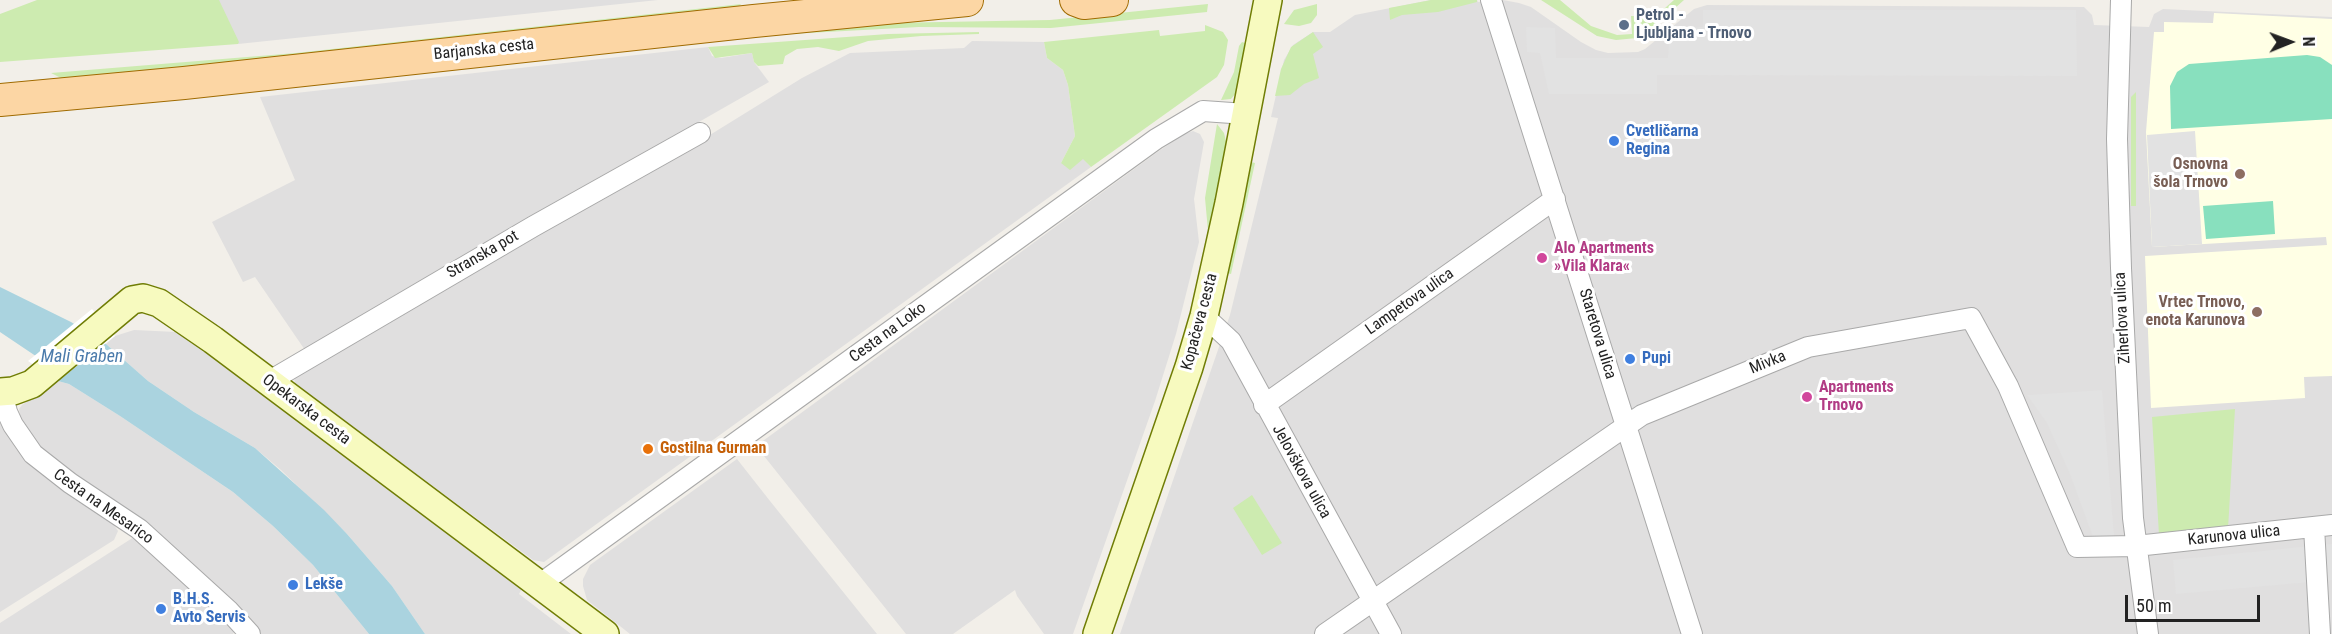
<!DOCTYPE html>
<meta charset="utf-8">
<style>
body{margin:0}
#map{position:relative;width:2332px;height:634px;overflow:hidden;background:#f2efe9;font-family:"Roboto Condensed",sans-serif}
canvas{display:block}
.north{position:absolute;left:2260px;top:12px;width:60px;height:60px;-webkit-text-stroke:4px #fff;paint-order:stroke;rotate:89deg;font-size:16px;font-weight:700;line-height:24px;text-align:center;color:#222}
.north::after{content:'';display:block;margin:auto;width:21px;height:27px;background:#222;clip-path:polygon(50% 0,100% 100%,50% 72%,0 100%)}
.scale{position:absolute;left:2125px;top:595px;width:135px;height:27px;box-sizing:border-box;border:3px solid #222;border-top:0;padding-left:8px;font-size:18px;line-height:21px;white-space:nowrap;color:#222;-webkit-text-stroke:4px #fff;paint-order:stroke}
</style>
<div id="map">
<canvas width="2332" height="634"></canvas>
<div class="north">N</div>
<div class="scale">50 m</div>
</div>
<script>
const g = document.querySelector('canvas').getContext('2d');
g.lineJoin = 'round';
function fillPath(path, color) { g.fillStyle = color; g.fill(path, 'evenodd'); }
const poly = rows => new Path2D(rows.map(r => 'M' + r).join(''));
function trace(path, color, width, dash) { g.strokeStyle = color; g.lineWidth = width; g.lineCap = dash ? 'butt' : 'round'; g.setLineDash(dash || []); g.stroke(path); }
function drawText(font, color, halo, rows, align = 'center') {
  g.font = font + ' "Roboto Condensed",sans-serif'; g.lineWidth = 6; g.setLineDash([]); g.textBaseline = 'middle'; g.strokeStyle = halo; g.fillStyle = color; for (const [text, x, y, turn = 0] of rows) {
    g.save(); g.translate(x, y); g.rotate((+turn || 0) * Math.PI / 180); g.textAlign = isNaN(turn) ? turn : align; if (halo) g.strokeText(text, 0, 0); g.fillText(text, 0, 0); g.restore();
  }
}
fillPath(poly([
 [218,0,658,0,238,44],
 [1431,0,1477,0,1478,2,1503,0,1519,3,1531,7,1581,42,1596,50,1608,53,1638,52,1645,49,1694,9,1707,5,2084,7,2092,15,2094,25,2149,27,2154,14,2163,9,2332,17,2332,634,1120,634,1230,315,1278,118,1271,117,1284,60,1293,45,1313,32,1330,32,1355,15],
 [972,41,1044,42,1047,58,1063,70,1068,85,1075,136,1061,163,1083,158,1091,167,544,562,533,560,295,384,293,371,663,164,802,78,850,53,964,48],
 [708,47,712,56,721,58,752,53,754,62,769,82,534,216,307,353,255,277,243,282,212,222,295,180,260,97],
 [1193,131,1200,134,1204,142,1194,199,1199,242,1176,334,1155,401,1073,634,1044,634,1017,596,1015,590,953,634,906,634,756,446,1156,153,1184,134],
 [134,330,176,332,197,345,522,588,519,594,571,634,425,634,392,586,347,534,281,470,255,448,194,412,148,381,106,344,115,336],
 [58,381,69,384,120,416,233,492,273,526,313,565,369,634,261,634,217,587,138,516,99,496,41,449,21,423,19,409,22,405],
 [0,423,17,450,31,466,112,522,118,531,114,540,0,612],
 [737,459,770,501,877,634,630,634,587,600,583,586,583,579,590,565],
 [134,537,203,600,234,632,233,634,0,634,0,623]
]), '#e0dfdf');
fillPath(poly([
 [2214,13,2332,19,2332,376,2304,377,2305,398,2151,408,2145,256,2327,245,2326,237,2152,247,2146,132,2154,32,2164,32,2164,22,2213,23]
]), '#ffffe5');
fillPath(poly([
 [37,0,219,0,239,42,238,44,0,62,0,14],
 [1431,0,1477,0,1477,2,1438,12,1402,15,1390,20,1389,8],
 [1541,0,1560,0,1591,26,1617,35,1632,34,1631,16,1649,16,1649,13,1665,8,1674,0,1684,0,1644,36,1637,38,1616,40,1597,36],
 [741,4,737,9,728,13,63,79,51,73,296,53],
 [1208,4,1207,12,1051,28,919,27,789,34,692,43,888,23,1050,20],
 [1317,4,1317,15,1311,23,1299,26,1284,24,1294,10],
 [1205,25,1223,32,1228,40,1224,65,1217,77,1091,167,1083,159,1070,170,1061,163,1075,136,1068,85,1063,70,1047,58,1044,42,1159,30,1160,36,1205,31],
 [979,32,979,34,921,36,868,41,839,51,818,47,797,49,785,56,783,64,758,66,754,62,752,53,715,58,708,47,888,34],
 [1313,32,1323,47,1313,54,1319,78,1304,84,1290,95,1275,96,1281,69,1291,47],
 [1242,42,1245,43,1236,93,1231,99,1221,100,1234,72,1239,46],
 [2136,92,2136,206,2131,206,2131,97],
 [1217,124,1224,133,1227,145,1206,261,1203,260,1208,231,1205,198],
 [1251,162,1255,163,1231,274,1227,273],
 [2235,409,2228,529,2159,535,2152,417],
 [1252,495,1282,543,1262,555,1233,508]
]), '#cdebb0');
fillPath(poly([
 [2307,55,2320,57,2332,65,2332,119,2171,129,2170,86,2177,72,2189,64],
 [2273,201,2275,234,2206,239,2203,206]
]), '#88e0be');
fillPath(poly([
 [1703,10,2076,10,2077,76,1657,75,1657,94,1549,94,1540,53,1527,52,1526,27,1555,28,1556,58,1668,58,1670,30,1674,28,1703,27],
 [2195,131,2202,244,2152,247,2147,135],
 [2102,390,2114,536,2093,537,2070,474,2047,423,2027,395],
 [2332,544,2332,580,2176,594,2173,560]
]), '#e2e2e2');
fillPath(poly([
 [0,287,71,322,106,344,148,381,194,412,255,448,324,510,347,534,392,586,425,634,369,634,313,565,273,526,233,492,120,416,69,384,58,381,64,375,0,332]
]), '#aad3df');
fillPath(poly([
 [92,309,115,336,58,381,28,361]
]), '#fff');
const street = poly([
 [1491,0,1692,634],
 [2121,0,2117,139,2121,268,2133,518,2148,634],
 [1204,316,1231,341,1391,634],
 [268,382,534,226,700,133],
 [2,392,7,412,13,425,33,454,70,483,139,529,229,611,250,634],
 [1264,405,1555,199],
 [2314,527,2320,634],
 [540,584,1156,139,1203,111,1246,114],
 [1325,634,1642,415,1808,347,1971,318,2008,386,2077,547,2136,546,2332,525]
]);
const secondary = poly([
 [0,392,13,391,32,384,132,300,143,298,159,303,213,340,605,634],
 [1097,634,1189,367,1204,316,1229,203,1268,0]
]);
const primary = poly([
 [1076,0,1084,3,1112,0],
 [0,100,184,83,754,21,967,0]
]);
trace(street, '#a9a9a9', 22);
trace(secondary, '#707d05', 30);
trace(primary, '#a06b00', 34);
trace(street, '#fff', 20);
trace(secondary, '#f7fabf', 27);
trace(primary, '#fcd6a4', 32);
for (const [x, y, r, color] of [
 [1624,25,6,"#5c6f8a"],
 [1614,141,6,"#3f7fe0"],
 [2240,174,6,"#8d6e63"],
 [1542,258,6,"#d1479c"],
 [2257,312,6,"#8d6e63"],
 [1630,359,6,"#3f7fe0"],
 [1807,397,6,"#d1479c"],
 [648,449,6,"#e8710a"],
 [293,585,6,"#3f7fe0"],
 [161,609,6,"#3f7fe0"]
]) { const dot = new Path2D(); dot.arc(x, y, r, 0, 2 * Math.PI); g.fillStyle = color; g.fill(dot); trace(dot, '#fff', 2); }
drawText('bold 16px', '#4e5e75', '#fff', [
 ["Petrol -",1636,16],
 ["Ljubljana - Trnovo",1636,34]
], 'left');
drawText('16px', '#222', '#fff', [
 ["Barjanska cesta",484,50,-6],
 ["Stranska pot",483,255,-30],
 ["Lampetova ulica",1410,302,-35],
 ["Ziherlova ulica",2123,318,-93],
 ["Kopačeva cesta",1200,322,-75],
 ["Cesta na Loko",888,333,-36],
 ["Staretova ulica",1597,334,73],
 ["Mivka",1768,363,-22],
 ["Opekarska cesta",306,410,37],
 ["Jelovškova ulica",1301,472,61],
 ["Cesta na Mesarico",103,507,35],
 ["Karunova ulica",2234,536,-6]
]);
drawText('bold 16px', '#366cbe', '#fff', [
 ["Cvetličarna",1626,132],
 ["Regina",1626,150],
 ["Pupi",1642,359],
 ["Lekše",305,585],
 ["B.H.S.",173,600],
 ["Avto Servis",173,618]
], 'left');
drawText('bold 16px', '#785e54', '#fff', [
 ["Osnovna",2228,165],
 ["šola Trnovo",2228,183],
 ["Vrtec Trnovo,",2245,303],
 ["enota Karunova",2245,321]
], 'right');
drawText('bold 16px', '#b23c85', '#fff', [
 ["Alo Apartments",1554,249],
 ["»Vila Klara«",1554,267],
 ["Apartments",1819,388],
 ["Trnovo",1819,406]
], 'left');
drawText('bold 16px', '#c56008', '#fff', [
 ["Gostilna Gurman",660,449]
], 'left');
drawText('italic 18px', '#4a7aab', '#fff', [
 ["Mali Graben",82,357]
]);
</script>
